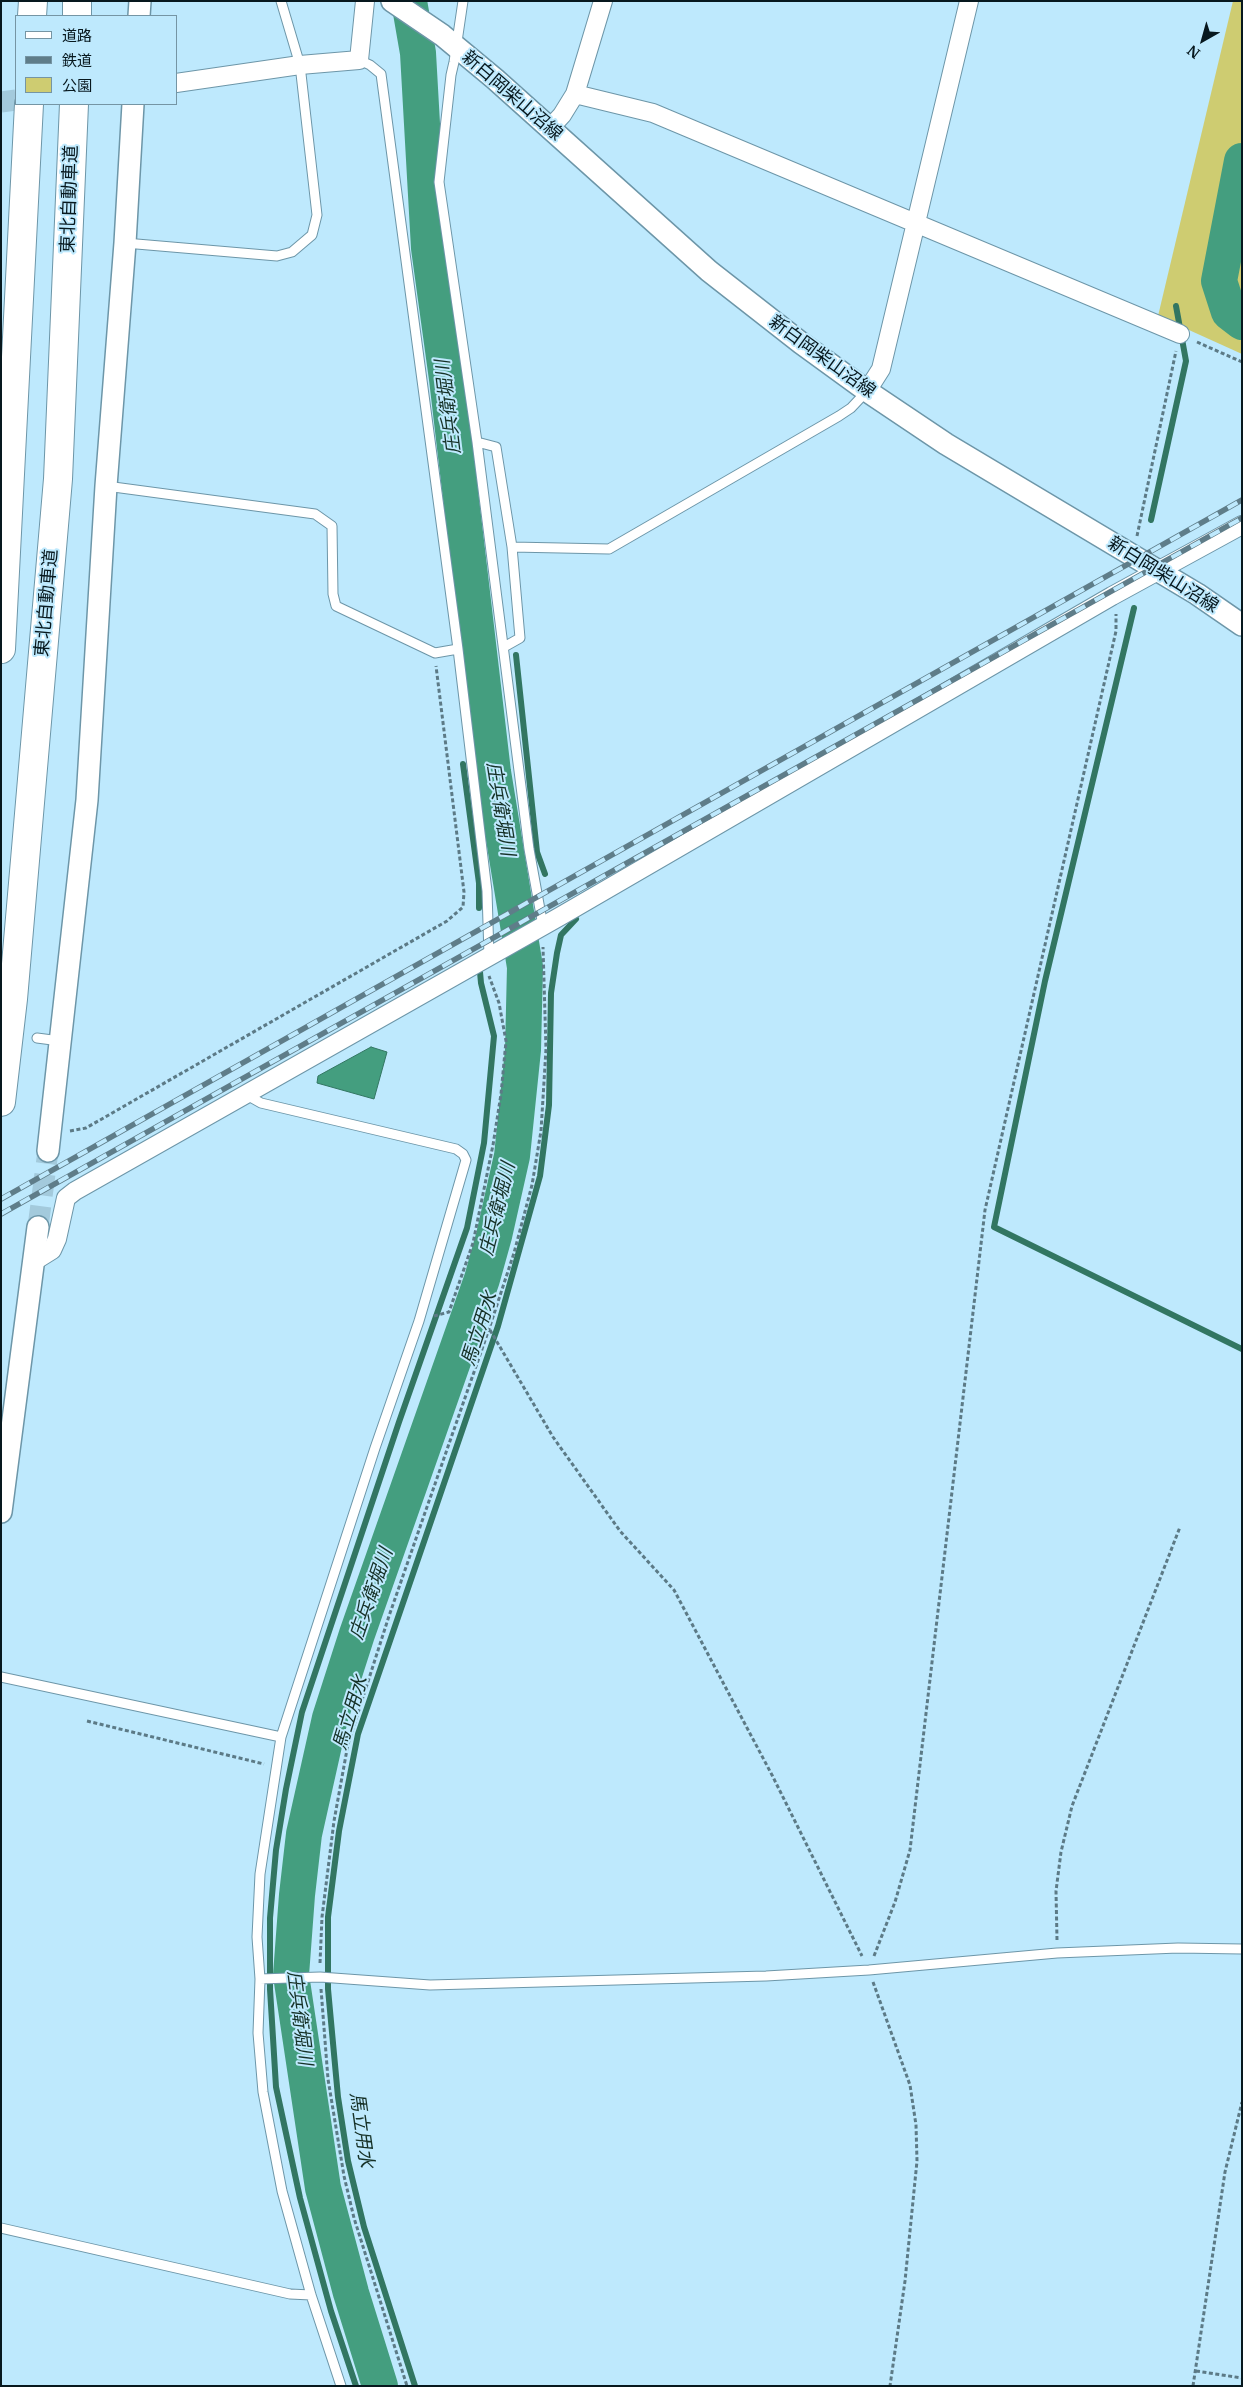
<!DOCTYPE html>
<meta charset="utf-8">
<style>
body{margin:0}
#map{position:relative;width:1243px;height:2387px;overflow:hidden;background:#bee9fd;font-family:Merriweather,"Noto Sans JP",serif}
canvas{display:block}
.frame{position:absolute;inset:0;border:2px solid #07181e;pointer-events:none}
.legend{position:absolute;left:15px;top:15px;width:162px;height:90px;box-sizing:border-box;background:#bee9fd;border:1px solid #7595a4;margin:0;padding:6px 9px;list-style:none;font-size:15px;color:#07181e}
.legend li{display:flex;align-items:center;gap:10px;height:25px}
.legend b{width:25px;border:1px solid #7595a4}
.north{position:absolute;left:1178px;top:15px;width:50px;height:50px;-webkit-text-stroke:4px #bee9fd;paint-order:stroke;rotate:218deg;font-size:14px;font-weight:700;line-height:20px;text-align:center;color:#07181e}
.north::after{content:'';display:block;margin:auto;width:18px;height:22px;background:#07181e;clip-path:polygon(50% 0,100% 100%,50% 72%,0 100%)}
</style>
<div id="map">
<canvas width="1243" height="2387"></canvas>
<div class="frame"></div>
<ul class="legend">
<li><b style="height:6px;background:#fff"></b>道路</li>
<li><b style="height:6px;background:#5f7d89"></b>鉄道</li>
<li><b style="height:14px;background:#cecc71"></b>公園</li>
</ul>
<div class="north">N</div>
</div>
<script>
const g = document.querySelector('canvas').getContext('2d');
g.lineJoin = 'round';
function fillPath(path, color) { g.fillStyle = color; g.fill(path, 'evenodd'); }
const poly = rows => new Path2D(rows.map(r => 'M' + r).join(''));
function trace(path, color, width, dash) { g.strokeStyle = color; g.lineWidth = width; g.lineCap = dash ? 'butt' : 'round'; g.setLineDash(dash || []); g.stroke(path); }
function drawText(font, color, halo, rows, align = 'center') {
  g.font = font + ' Merriweather,"Noto Sans JP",serif'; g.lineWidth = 4; g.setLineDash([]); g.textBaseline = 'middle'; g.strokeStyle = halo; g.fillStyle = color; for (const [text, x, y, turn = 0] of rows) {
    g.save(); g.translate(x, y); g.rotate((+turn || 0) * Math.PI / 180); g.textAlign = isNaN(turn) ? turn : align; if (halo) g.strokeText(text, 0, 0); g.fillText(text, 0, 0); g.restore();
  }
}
fillPath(poly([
 [1233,1,1242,1,1242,354,1158,316]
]), '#cecc71');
const water = poly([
 [371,1047,387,1052,374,1099,317,1083,318,1076,371,1047]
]);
fillPath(water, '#449e7f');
trace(water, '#327662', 1);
trace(poly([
 [1151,520,1186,361,1176,306],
 [1134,608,1045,981,994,1227,1242,1349],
 [516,655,537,852,545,874],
 [463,764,479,883,479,908],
 [356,2386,331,2311,300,2198,276,2087,270,1989,270,1918,276,1850,286,1789,302,1712,399,1422,467,1228,484,1143,494,1036,481,983,480,972],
 [415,2386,364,2227,348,2161,338,2097,328,1989,328,1917,339,1831,358,1734,498,1326,540,1176,549,1105,551,993,557,953,561,935,576,919]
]), '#327662', 6);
trace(poly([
 [1242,161,1219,281,1229,312,1242,322],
 [380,2386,351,2293,323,2188,291,1975,297,1895,304,1834,330,1718,357,1634,482,1279,494,1236,512,1156,523,1050,525,967,493,772,447,379,429,248,418,53,409,1]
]), '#449e7f', 36);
trace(poly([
 [1,102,16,100],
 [38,1227,48,1151]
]), '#a3cadc', 21, [21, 11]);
const service = poly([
 [463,1,454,62,451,75,439,182,477,442,529,849,543,926],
 [359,60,370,65,381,74,458,649,487,891,489,956],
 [125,243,277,256,292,252,312,235,317,215,300,65,281,1],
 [477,442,496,447,512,547,520,638,504,647],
 [106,486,315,514,332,526,333,594,336,606,435,653,458,649],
 [512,547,609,549,839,416,851,408,867,391],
 [37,1038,60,1041],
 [245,1094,261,1103,456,1149,463,1154,466,1160,419,1321,375,1448,281,1737,260,1874,257,1937,260,1979,258,2033,263,2092,282,2191,311,2295,341,2386],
 [1,1677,281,1737],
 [260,1979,320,1977,430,1985,766,1976,869,1970,1057,1953,1178,1948,1242,1949],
 [1,2228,290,2294,311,2295]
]);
const minor = poly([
 [176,83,300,65,359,60,365,1],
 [575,94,653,113,1180,334],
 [550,128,562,115,575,94,603,1],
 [867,391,881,369,969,1],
 [36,1260,52,1250,57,1239,66,1198,75,1191,559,917,1112,596,1242,525]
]);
const tertiary = poly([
 [392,1,442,35,495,79,709,271,801,343,867,391,946,444,1197,594,1242,625],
 [139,16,140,1],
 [48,1151,87,800,106,486,125,243,133,104],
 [1,1512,38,1227]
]);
const motorway = poly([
 [32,16,33,1],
 [77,16,77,1],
 [1,649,29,104],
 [1,1102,13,999,58,479,74,104]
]);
trace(service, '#6d96a8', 11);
trace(minor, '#6d96a8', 20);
trace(tertiary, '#6d96a8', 24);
trace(motorway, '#6d96a8', 30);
trace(poly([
 [1197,342,1242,362],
 [1137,536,1176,351],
 [70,1131,86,1128,447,921,463,907,464,892,436,666],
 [434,1316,449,1312,473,1243,493,1145,501,1094,506,1041,499,1003,489,976],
 [490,1330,553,1437,620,1531,674,1590,772,1775,862,1956],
 [87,1721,264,1764],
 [1057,1940,1056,1891,1061,1852,1072,1806,1180,1527],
 [874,1956,895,1902,910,1850,985,1210,1116,631,1116,614],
 [320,1963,322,1917,334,1821,348,1744,389,1616,489,1329,514,1253,532,1185,541,1131,546,1049,543,947],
 [873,1982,910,2085,916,2125,917,2161,905,2281,890,2386],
 [321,1989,328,2079,344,2176,354,2218,407,2386],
 [1196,2371,1242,2378],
 [1193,2386,1225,2172,1242,2102]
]), '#5c7a86', 3, [4, 2.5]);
trace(service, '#fff', 9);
trace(minor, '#fff', 18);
trace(tertiary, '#fff', 21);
trace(motorway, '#fff', 28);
const rail = poly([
 [1,1199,1242,500],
 [1,1214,1242,518]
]);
trace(rail, '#5f7d89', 5.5);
trace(rail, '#bee9fd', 4, [11]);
drawText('18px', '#07181e', '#bee9fd', [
 ["新白岡柴山沼線",512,96,41],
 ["東北自動車道",70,199,-88],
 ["新白岡柴山沼線",822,357,36],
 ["新白岡柴山沼線",1163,575,32],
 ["東北自動車道",47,603,-85]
]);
drawText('italic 19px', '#163127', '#bee9fd', [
 ["庄兵衛堀川",449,407,-97],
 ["庄兵衛堀川",500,809,81],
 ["庄兵衛堀川",498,1209,-76],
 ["馬立用水",480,1329,-72],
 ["庄兵衛堀川",372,1594,-71],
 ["馬立用水",351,1713,-73],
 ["庄兵衛堀川",299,2018,83],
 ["馬立用水",361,2130,82]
]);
</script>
